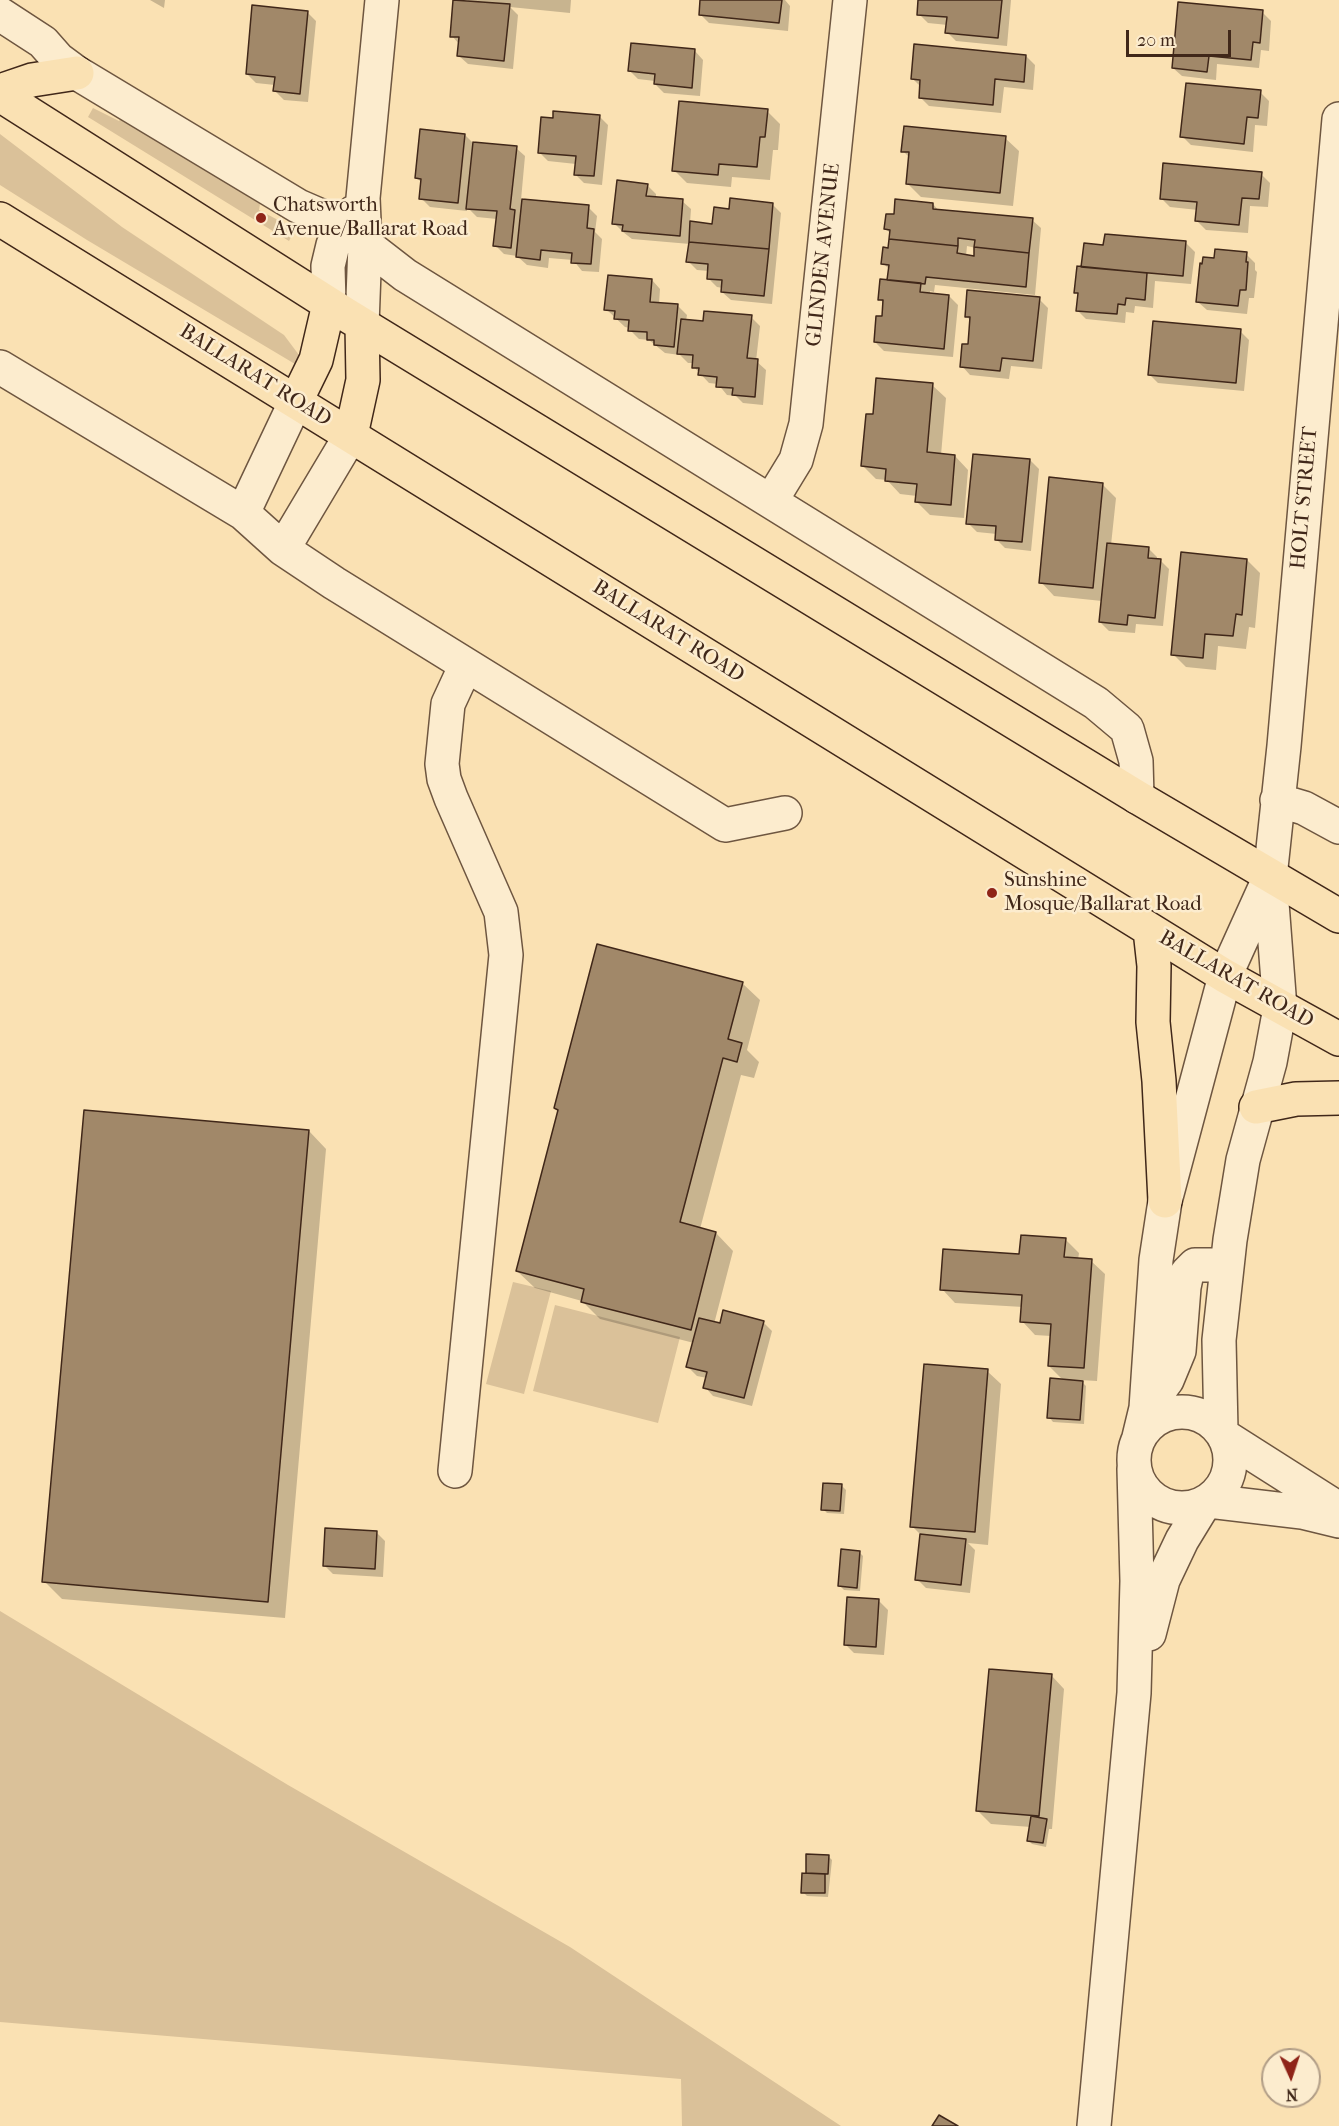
<!DOCTYPE html>
<style>
body{margin:0}
#map{position:relative;width:1339px;height:2126px;overflow:hidden;background:#fae1b3;font-family:"IM FELL French Canon",serif}
canvas{display:block}
.north{position:absolute;left:1261px;top:2048px;width:60px;height:60px;box-sizing:border-box;background:#fcecce;border:2px solid #b19d86;border-radius:50%;rotate:177deg;font-size:16px;font-weight:700;line-height:24px;text-align:center;color:#402719}
.north::after{content:'';display:block;margin:auto;width:21px;height:27px;background:#8f2418;clip-path:polygon(50% 0,100% 100%,50% 72%,0 100%)}
.scale{position:absolute;left:1126px;top:30px;width:105px;height:27px;box-sizing:border-box;border:3px solid #402719;border-top:0;padding-left:8px;font-size:18px;line-height:21px;white-space:nowrap;color:#402719;-webkit-text-stroke:4px #fcecce;paint-order:stroke}
</style>
<div id="map">
<canvas width="1339" height="2126"></canvas>
<div class="north">N</div>
<div class="scale">20 m</div>
</div>
<script>
const g = document.querySelector('canvas').getContext('2d');
g.lineJoin = 'round';
function fillPath(path, color) { g.fillStyle = color; g.fill(path, 'evenodd'); }
const poly = rows => new Path2D(rows.map(r => 'M' + r).join(''));
function trace(path, color, width, dash) { g.strokeStyle = color; g.lineWidth = width; g.lineCap = dash ? 'butt' : 'round'; g.setLineDash(dash || []); g.stroke(path); }
function drawText(font, color, halo, rows, align = 'center') {
  g.font = font + ' "IM FELL French Canon",serif'; g.lineWidth = 5; g.setLineDash([]); g.textBaseline = 'middle'; g.strokeStyle = halo; g.fillStyle = color; for (const [text, x, y, turn = 0] of rows) {
    g.save(); g.translate(x, y); g.rotate((+turn || 0) * Math.PI / 180); g.textAlign = isNaN(turn) ? turn : align; if (halo) g.strokeText(text, 0, 0); g.fillText(text, 0, 0); g.restore();
  }
}
fillPath(poly([
 [93,108,119,121,122,117,260,204,259,210,295,229,289,241,88,117],
 [0,134,122,227,284,335,299,355,295,364,87,240,0,185],
 [513,1282,551,1291,524,1394,486,1384],
 [555,1305,680,1337,658,1423,533,1391],
 [0,1611,288,1785,570,1947,841,2126,682,2126,681,2079,0,2022]
]), '#dac199');
fillPath(poly([
 [150,0,165,0,164,8],
 [467,0,571,0,570,13,510,7,518,15,513,69,468,64,459,56,460,45,452,36,469,2],
 [702,0,785,0,790,6,788,31,709,23,700,14],
 [920,0,1011,0,1007,46,956,41,947,32,948,25,928,23,919,14],
 [307,12,316,21,308,102,284,100,275,91,275,85,256,83,247,74],
 [1262,12,1271,21,1269,51,1261,50,1259,68,1217,64,1216,80,1182,76,1173,68],
 [695,51,703,60,700,96,664,93,655,84,655,81,638,79,629,70],
 [1026,56,1035,65,1033,90,1004,87,1001,113,929,106,920,97,921,87,912,78],
 [1260,92,1269,101,1267,126,1255,125,1253,152,1191,145,1182,136],
 [767,111,780,124,778,150,773,150,770,180,732,177,731,187,687,183,674,170],
 [599,116,608,125,602,185,584,183,575,174,576,164,548,161,539,152],
 [465,135,473,143,516,148,525,156,521,200,588,207,597,216,595,232,602,239,599,272,582,271,573,260,549,258,548,268,527,265,517,256,504,254,495,245,497,219,477,217,467,207,467,211,430,207,421,198,422,183,417,178],
 [1005,138,1019,151,1013,206,921,197,907,183,910,158,903,151],
 [1261,174,1270,183,1268,207,1250,206,1248,233,1206,230,1197,221,1198,210,1170,207,1161,198],
 [647,185,656,194,656,198,682,201,691,209,690,223,714,225,730,211,772,204,781,213,772,304,731,300,722,292,723,288,717,287,708,278,709,271,697,270,688,261,690,244,632,239,623,232,614,223],
 [933,204,939,211,1032,220,1041,228,1035,295,935,285,934,292,930,291,930,294,949,296,958,305,953,357,884,351,875,342,883,318,885,304,879,299,888,282,890,270,883,263,890,249,891,234,886,229,895,216],
 [967,246,976,248,975,257,966,256],
 [1186,243,1195,252,1191,284,1155,281,1153,308,1135,306,1134,313,1126,312,1125,323,1086,319,1077,310,1079,295,1076,292,1083,268,1105,247],
 [1246,254,1255,263,1255,270,1257,272,1254,298,1249,298,1247,314,1207,310,1198,302,1215,260],
 [652,280,660,289,659,304,678,306,687,315,686,321,705,323,751,317,760,326,756,361,766,370,763,405,743,403,736,396,727,395,718,384,709,383,694,367,694,363,688,363,680,355,665,353,649,340,639,339,630,330,630,328,625,327,606,309],
 [1039,299,1048,308,1042,369,1011,366,1009,379,970,375,962,366,969,346,971,321,966,316],
 [1240,331,1249,340,1244,391,1158,383,1149,374],
 [932,385,946,398,941,455,955,456,968,470,964,518,930,515,916,501,917,496,900,494,887,480,876,479,862,465],
 [1030,460,1039,469,1031,551,1005,548,996,539,997,534,977,532,968,523],
 [1102,484,1116,498,1111,545,1148,548,1157,557,1157,560,1160,560,1169,569,1163,626,1136,624,1135,633,1109,631,1100,622,1102,601,1054,596,1041,582],
 [1247,560,1260,573,1255,628,1249,627,1246,649,1218,646,1216,670,1186,667,1173,654],
 [742,983,760,1000,747,1050,759,1062,754,1078,741,1075,700,1229,716,1233,733,1251,714,1324,763,1322,772,1331,752,1406,713,1396,705,1387,707,1378,697,1376,688,1367,694,1343,600,1319,582,1301,535,1288,517,1271,559,1112,555,1108],
 [309,1131,326,1149,285,1618,62,1599,44,1581],
 [1065,1239,1079,1253,1078,1260,1091,1261,1105,1274,1097,1381,1080,1380,1086,1386,1084,1424,1053,1422,1049,1417,1064,1381,1049,1366,1051,1336,1035,1335,1022,1321,1023,1307,955,1303,942,1289],
 [987,1371,1001,1384,988,1545,968,1543,975,1550,970,1593,926,1588,917,1579,922,1536,912,1526],
 [842,1486,846,1490,844,1514,827,1513,823,1509],
 [376,1532,385,1541,383,1577,333,1574,324,1565],
 [859,1552,863,1556,860,1591,844,1590,840,1586],
 [879,1601,888,1610,884,1655,854,1653,845,1644],
 [1051,1675,1064,1689,1052,1829,1049,1829,1046,1847,1032,1844,1028,1840,1031,1827,991,1824,977,1810],
 [808,1856,828,1856,832,1860,828,1897,807,1896,803,1892,807,1874]
]), '#0003');
const building = poly([
 [453,0,510,4,504,61,457,56,459,37,450,37,453,0],
 [700,0,782,0,779,23,699,15,700,0],
 [918,0,1002,0,998,38,945,33,947,17,917,15,918,0],
 [1178,2,1263,10,1260,43,1253,42,1251,60,1209,56,1207,72,1172,68,1178,2],
 [252,5,308,11,300,94,273,91,275,77,246,74,252,5],
 [631,43,695,49,692,88,654,84,655,74,628,71,631,43],
 [914,44,1026,55,1024,82,995,79,993,105,919,98,920,80,911,79,914,44],
 [1186,83,1261,90,1258,118,1247,117,1244,144,1180,137,1186,83],
 [679,101,768,109,765,137,760,137,757,167,719,164,718,175,672,171,679,101],
 [553,111,600,115,594,176,574,175,576,156,538,153,541,117,553,118,553,111],
 [904,126,1006,136,1000,193,906,184,909,152,901,152,904,126],
 [420,129,465,134,458,203,419,199,421,179,415,178,420,129],
 [473,142,517,146,510,209,515,210,511,248,493,246,497,211,466,209,473,142],
 [1163,163,1262,172,1259,199,1242,198,1239,225,1195,221,1197,202,1160,199,1163,163],
 [617,180,648,184,646,196,683,199,680,236,622,231,623,225,612,224,617,180],
 [730,198,773,203,769,249,689,242,690,221,712,224,714,207,729,209,730,198],
 [522,199,589,205,587,228,594,229,591,264,571,263,572,253,541,250,540,260,516,257,522,199],
 [895,199,933,203,933,209,1033,218,1029,253,974,247,975,240,958,238,958,246,889,239,890,230,884,229,886,214,894,214,895,199],
 [1105,234,1186,241,1183,276,1081,267,1084,243,1103,245,1105,234],
 [889,239,958,246,957,253,974,256,974,247,1029,253,1026,287,926,277,925,284,887,280,889,265,881,264,883,247,888,248,889,239],
 [689,242,769,249,764,296,721,292,722,280,707,279,708,264,686,262,689,242],
 [1215,249,1247,252,1246,262,1248,262,1246,290,1240,290,1238,306,1196,302,1200,263,1202,264,1203,257,1214,258,1215,249],
 [1077,266,1147,273,1145,300,1126,298,1125,305,1118,304,1117,314,1076,311,1078,293,1074,293,1077,266],
 [608,275,652,279,650,302,678,304,674,347,654,345,654,340,647,340,647,332,628,331,629,320,614,319,615,311,604,310,608,275],
 [880,279,921,283,920,292,949,295,944,349,874,342,876,316,882,316,883,300,878,300,880,279],
 [967,290,1040,297,1033,361,1002,358,1000,371,960,367,962,344,968,344,970,317,965,317,967,290],
 [704,311,752,315,747,358,758,359,755,397,732,395,733,388,716,387,717,377,698,375,699,368,692,368,693,355,677,354,681,319,703,321,704,311],
 [1153,321,1241,329,1236,383,1148,375,1153,321],
 [876,378,933,383,927,452,955,455,951,505,915,502,917,484,885,481,886,469,861,466,866,414,873,414,876,378],
 [973,454,1030,459,1022,542,995,540,996,526,966,524,973,454],
 [1049,477,1103,483,1093,588,1039,583,1049,477],
 [1107,543,1149,547,1148,558,1161,559,1155,618,1128,615,1127,625,1099,622,1107,543],
 [1181,552,1247,559,1242,615,1236,614,1233,636,1205,634,1203,658,1171,655,1181,552],
 [597,944,743,982,728,1039,742,1043,737,1062,723,1058,680,1222,716,1232,691,1330,581,1302,584,1289,516,1271,558,1110,554,1108,597,944],
 [84,1110,309,1130,268,1602,42,1582,84,1110],
 [1021,1235,1066,1238,1064,1257,1092,1259,1084,1368,1048,1366,1051,1324,1020,1322,1022,1295,940,1290,943,1249,1019,1254,1021,1235],
 [723,1310,764,1321,744,1398,703,1388,707,1372,686,1367,699,1318,720,1323,723,1310],
 [924,1364,988,1369,975,1532,910,1527,924,1364],
 [1050,1378,1083,1381,1080,1420,1047,1418,1050,1378],
 [823,1483,842,1484,840,1511,821,1510,823,1483],
 [325,1528,377,1531,375,1569,323,1566,325,1528],
 [920,1534,966,1539,961,1585,915,1580,920,1534],
 [841,1549,860,1551,857,1588,838,1586,841,1549],
 [847,1597,879,1599,876,1647,844,1645,847,1597],
 [989,1669,1052,1674,1039,1816,976,1811,989,1669],
 [1031,1816,1047,1819,1043,1843,1027,1841,1031,1816],
 [806,1854,829,1855,828,1874,806,1873,806,1854],
 [802,1873,825,1874,825,1893,801,1893,802,1873],
 [939,2115,958,2126,932,2126,939,2115]
]);
fillPath(building, '#a18869');
trace(building, '#402719', 1.5);
const minor = poly([
 [0,14,43,42,58,59,77,73,298,206,328,219,365,244,405,275,1096,703,1127,729,1136,761,1137,797],
 [329,304,328,266,333,245,354,212],
 [362,325,365,244,363,198,382,0],
 [0,367,243,513,283,549,334,583,725,825,785,813],
 [771,501,796,460,806,424,850,0],
 [243,513,296,401],
 [283,549,351,435],
 [1277,800,1304,808,1339,827],
 [1149,1404,1167,1380,1179,1351,1184,1287,1187,1273,1195,1265,1227,1265],
 '1134 1460a48 48 0 1 1 96 0a48 48 0 1 1-96 0Z',
 [1221,1430,1219,1340,1230,1240,1243,1160,1270,1062,1280,1008,1270,877,1284,746,1339,119],
 [1224,1436,1339,1509],
 [1139,1437,1146,1408,1156,1260,1165,1201,1225,976,1268,881],
 [455,1471,506,955,501,912,451,798,444,779,442,764,448,704,466,665],
 [1209,1501,1302,1512,1339,1521],
 [1149,1634,1163,1580,1182,1540,1204,1504],
 [1094,2126,1134,1693,1137,1581,1134,1469]
]);
const highway = poly([
 [0,91,32,80,77,73],
 [0,95,345,314,1137,797,1339,916],
 [0,219,1225,976,1339,1039],
 [296,401,316,360,329,304],
 [351,435,363,380,362,325],
 [1150,930,1154,966,1153,1022,1159,1081,1165,1201],
 [1256,1107,1296,1099,1339,1098]
]);
trace(minor, '#6e5640', 36);
trace(highway, '#402719', 36);
trace(minor, '#fcecce', 33);
trace(highway, '#fae1b3', 33);
for (const [x, y, r, color] of [
 [261,218,6,"#8f2418"],
 [992,893,6,"#8f2418"]
]) { const dot = new Path2D(); dot.arc(x, y, r, 0, 2 * Math.PI); g.fillStyle = color; g.fill(dot); trace(dot, '#fcecce', 2); }
drawText('21px', '#402719', '#fcecce', [
 ["Chatsworth",273,206],
 ["Avenue/Ballarat Road",273,230],
 ["Sunshine",1004,881],
 ["Mosque/Ballarat Road",1004,905]
], 'left');
drawText('21px', '#402719', '#fcecce', [
 ["GLINDEN AVENUE",824,255,-84],
 ["BALLARAT ROAD",255,376,32],
 ["HOLT STREET",1305,498,-85],
 ["BALLARAT ROAD",668,632,32],
 ["BALLARAT ROAD",1236,980,30]
]);
</script>
